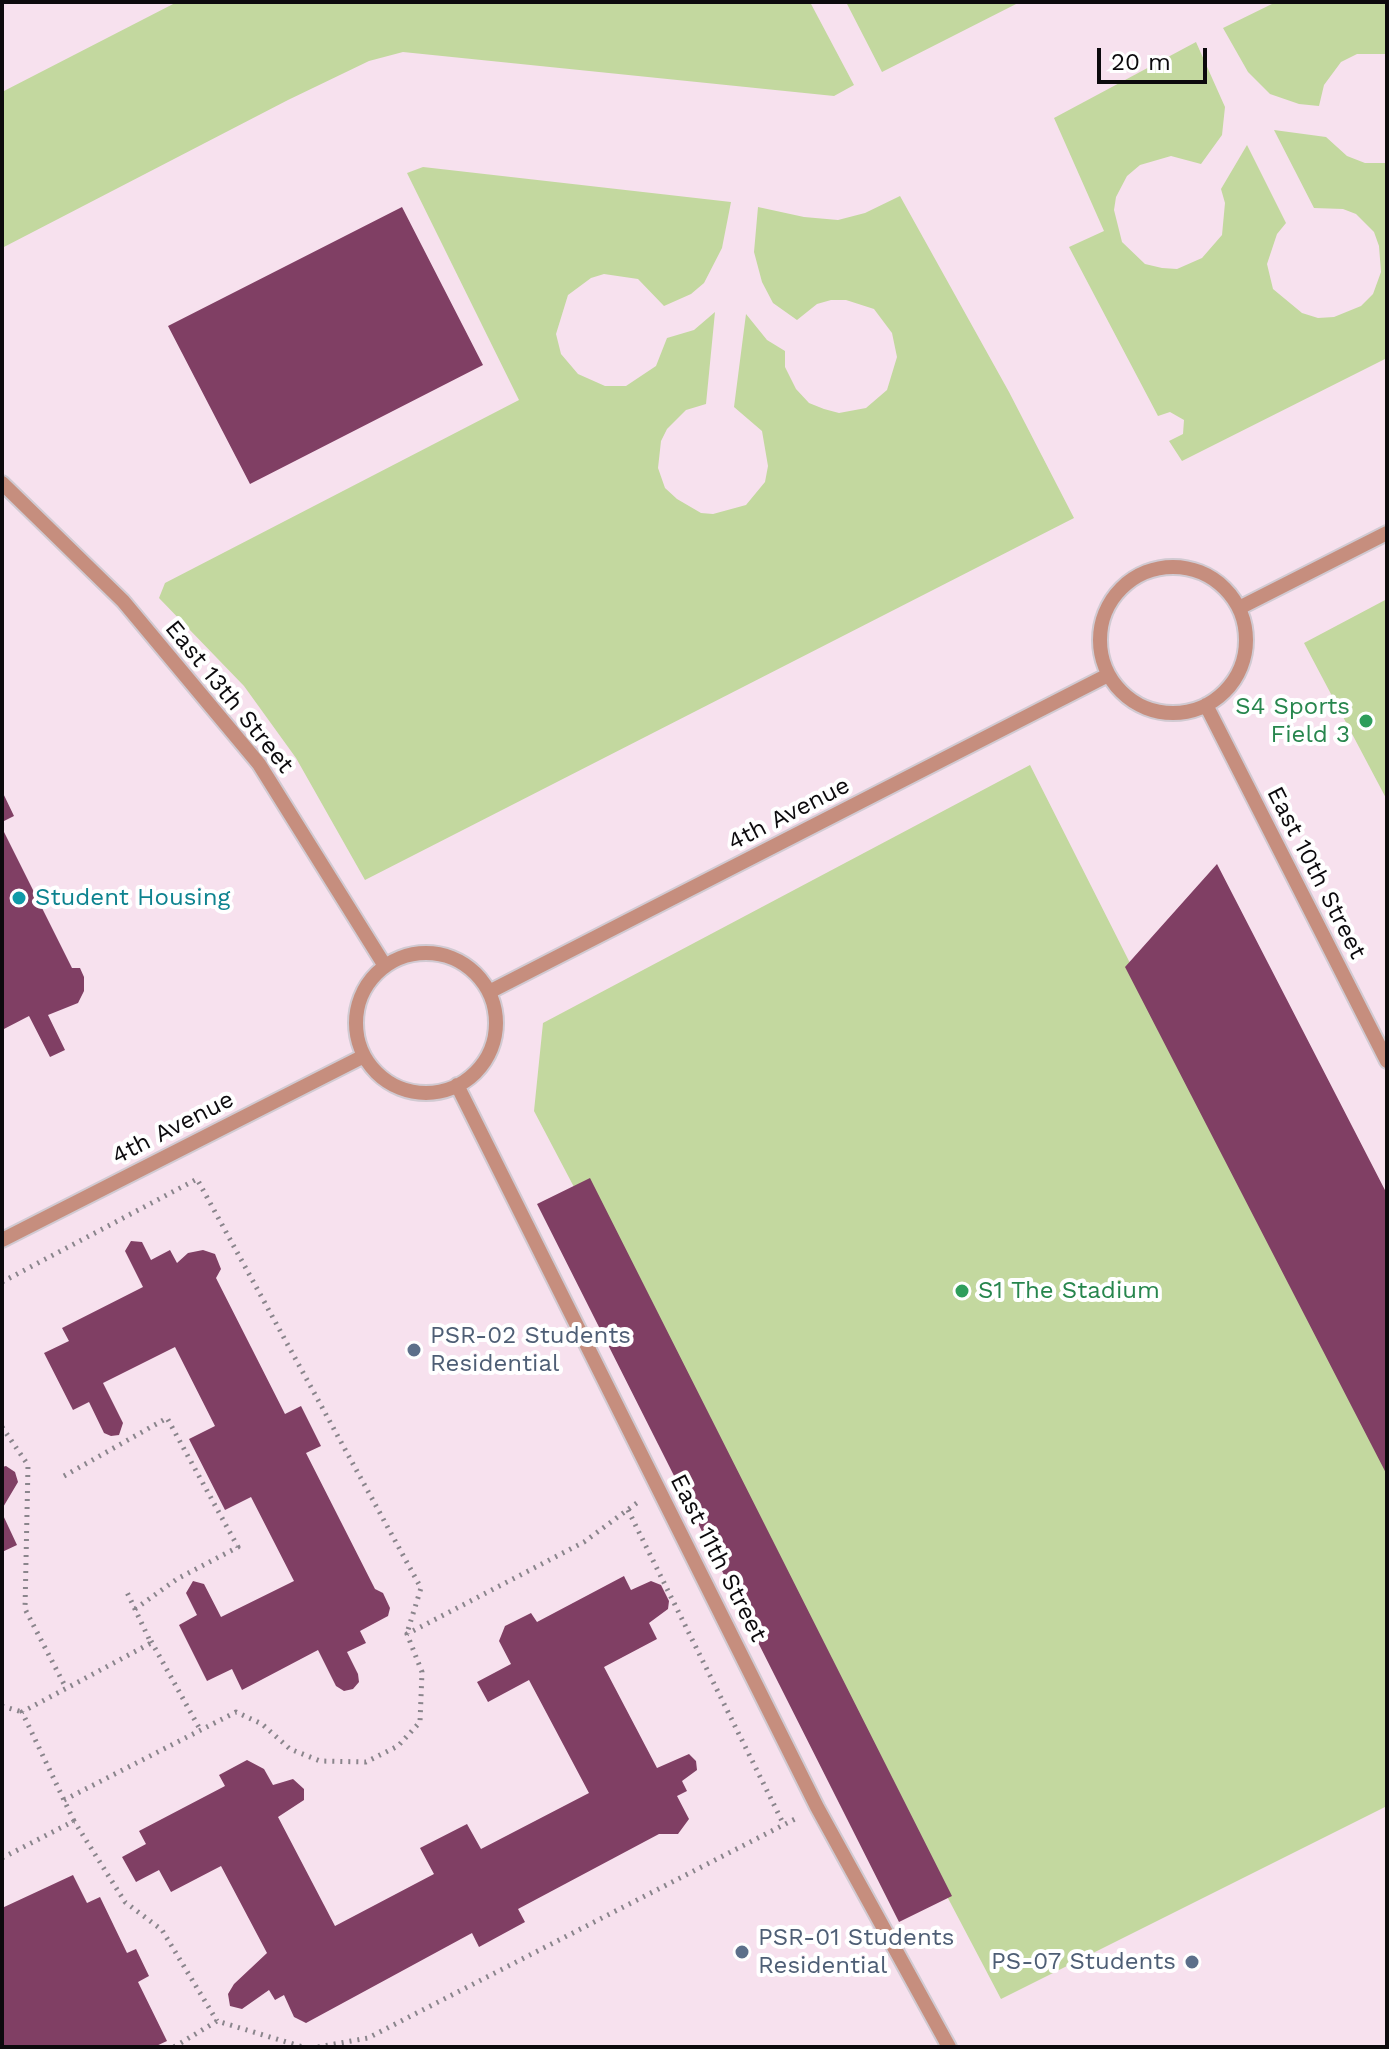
<!DOCTYPE html>
<style>
body{margin:0}
#map{position:relative;width:1389px;height:2049px;overflow:hidden;background:#f6eff8;font-family:"Work Sans",sans-serif}
canvas{display:block}
.frame{position:absolute;inset:0;border:4px solid #0c0a0d;pointer-events:none}
.scale{position:absolute;left:1097px;top:48px;width:110px;height:36px;box-sizing:border-box;border:4px solid #0c0a0d;border-top:0;padding-left:10px;font-size:24px;line-height:28px;white-space:nowrap;color:#0c0a0d;-webkit-text-stroke:6px #fff;paint-order:stroke}
</style>
<div id="map">
<canvas width="1389" height="2049"></canvas>
<div class="frame"></div>
<div class="scale">20 m</div>
</div>
<script>
const g = document.querySelector('canvas').getContext('2d');
g.lineJoin = 'round';
function fillPath(path, color) { g.fillStyle = color; g.fill(path, 'evenodd'); }
const poly = rows => new Path2D(rows.map(r => 'M' + r).join(''));
function trace(path, color, width, dash) { g.strokeStyle = color; g.lineWidth = width; g.lineCap = dash ? 'butt' : 'round'; g.setLineDash(dash || []); g.stroke(path); }
function drawText(font, color, halo, rows, align = 'center') {
  g.font = font + ' "Work Sans",sans-serif'; g.lineWidth = 8; g.setLineDash([]); g.textBaseline = 'middle'; g.strokeStyle = halo; g.fillStyle = color; for (const [text, x, y, turn = 0] of rows) {
    g.save(); g.translate(x, y); g.rotate((+turn || 0) * Math.PI / 180); g.textAlign = isNaN(turn) ? turn : align; if (halo) g.strokeText(text, 0, 0); g.fillText(text, 0, 0); g.restore();
  }
}
fillPath(poly([
 [2,2,1387,2,1387,2047,2,2047]
]), '#f7e1ee');
fillPath(poly([
 [177,2,810,2,854,85,834,96,403,52,369,61,288,100,2,248,2,92],
 [846,2,1020,2,882,72],
 [1276,2,1387,2,1387,54,1357,54,1341,62,1324,85,1319,106,1299,104,1270,94,1248,72,1223,28],
 [1196,42,1225,107,1222,135,1201,164,1171,156,1140,165,1127,176,1116,197,1114,210,1122,242,1145,264,1162,268,1177,269,1202,258,1222,235,1225,203,1221,189,1247,145,1286,223,1277,234,1267,264,1273,289,1302,313,1318,318,1334,317,1361,306,1373,294,1381,272,1379,246,1374,232,1356,214,1343,209,1314,208,1274,130,1326,137,1347,156,1365,163,1387,163,1387,358,1182,461,1169,441,1183,434,1184,420,1170,412,1158,416,1069,247,1104,231,1054,118],
 [423,167,731,202,722,248,704,283,691,294,664,306,638,279,604,274,591,278,568,295,556,334,561,354,578,374,605,386,626,386,656,366,667,338,694,330,715,312,706,404,686,410,667,429,661,441,658,468,665,488,677,499,701,513,713,514,746,505,765,482,768,466,762,431,734,407,746,314,767,340,785,351,785,367,796,389,809,403,824,409,839,413,866,408,887,390,897,357,892,333,874,309,846,300,831,300,817,304,797,320,773,303,762,282,754,252,758,207,804,217,838,220,865,213,900,196,1009,392,1074,518,365,880,296,758,244,686,159,598,165,583,519,400,407,173],
 [1387,599,1387,800,1304,643],
 [1030,765,1387,1472,1387,1806,1001,1999,534,1111,543,1023]
]), '#c3d89f');
fillPath(poly([
 [402,207,483,365,250,484,168,326],
 [2,791,14,816,2,822],
 [2,828,72,968,80,968,84,977,84,991,78,1003,48,1015,65,1050,50,1057,29,1016,2,1030],
 [1217,864,1387,1194,1387,1475,1125,967],
 [590,1178,952,1896,899,1922,537,1204],
 [131,1241,142,1242,151,1260,170,1250,177,1263,188,1253,203,1250,215,1254,221,1269,216,1278,285,1414,301,1406,321,1446,306,1453,375,1589,383,1593,390,1608,388,1616,360,1631,366,1643,347,1652,358,1674,359,1682,353,1689,344,1691,336,1686,318,1650,242,1690,232,1669,207,1681,179,1625,197,1615,186,1593,193,1581,204,1584,221,1617,294,1581,251,1497,225,1510,189,1439,215,1426,175,1347,103,1383,123,1423,119,1435,111,1436,104,1433,89,1402,73,1410,44,1353,69,1341,62,1328,143,1287,125,1251],
 [6,1466,15,1472,18,1482,2,1509,2,1467],
 [2,1513,17,1545,2,1552],
 [624,1576,631,1590,651,1581,661,1585,669,1601,668,1609,649,1623,657,1639,604,1667,657,1768,689,1754,696,1761,697,1770,682,1781,687,1791,677,1796,689,1819,678,1834,659,1834,518,1909,525,1922,479,1947,472,1933,306,2023,294,2017,284,1995,275,2000,269,1990,242,2009,230,2006,228,1994,234,1984,267,1953,221,1866,171,1892,159,1870,136,1882,122,1857,146,1844,139,1831,225,1786,219,1775,247,1760,264,1769,273,1785,293,1779,304,1789,304,1800,278,1817,335,1926,434,1874,420,1848,467,1824,481,1849,589,1793,529,1680,488,1702,477,1682,511,1664,499,1641,505,1626,531,1613,537,1622],
 [73,1875,87,1903,100,1897,127,1953,136,1949,149,1976,138,1982,167,2041,154,2047,2,2047,2,1908]
]), '#803f64');
const service = poly([
 [2,483,123,601,259,764,385,966],
 '1100 640a73 73 0 1 1 146 0a73 73 0 1 1-146 0Z',
 [1239,608,1387,533],
 [1206,705,1387,1061],
 '356 1023a70 70 0 1 1 140 0a70 70 0 1 1-140 0Z',
 [489,992,1108,675],
 [457,1085,817,1807,949,2047],
 [2,1240,364,1056]
]);
trace(service, '#d1cad2', 18);
trace(poly([
 [2,1282,197,1179,421,1588,407,1633],
 [2,1427,28,1465,25,1609,66,1688],
 [64,1476,167,1418,238,1547,177,1579,135,1609],
 [628,1510,784,1825],
 [151,1641,201,1731],
 [2,1706,22,1712],
 [64,1800,236,1712,262,1724,290,1749,320,1761,366,1762,398,1746,420,1722,422,1672,407,1634,584,1542,638,1502],
 [74,1821,22,1712,151,1643,125,1588],
 [2,1858,74,1821,125,1902,162,1930,217,2021],
 [174,2047,217,2021,303,2047],
 [318,2047,368,2038,795,1819]
]), '#8a858c', 5, [2, 6]);
trace(service, '#c68e7e', 14);
for (const [x, y, r, color] of [
 [1366,721,8,"#2e9e5b"],
 [19,898,8,"#0f9aa8"],
 [962,1291,8,"#2e9e5b"],
 [414,1350,8,"#5c6f8a"],
 [742,1952,8,"#5c6f8a"],
 [1192,1962,8,"#5c6f8a"]
]) { const dot = new Path2D(); dot.arc(x, y, r, 0, 2 * Math.PI); g.fillStyle = color; g.fill(dot); trace(dot, '#fff', 3); }
drawText('24px', '#0c0a0d', '#fff', [
 ["East 13th Street",229,697,51],
 ["4th Avenue",789,814,-27],
 ["East 10th Street",1316,873,63],
 ["4th Avenue",173,1128,-27],
 ["East 11th Street",718,1558,63]
]);
drawText('24px', '#27864d', '#fff', [
 ["S4 Sports",1350,707],
 ["Field 3",1350,735],
 ["S1 The Stadium",978,1291,"left"]
], 'right');
drawText('24px', '#0d838f', '#fff', [
 ["Student Housing",35,898]
], 'left');
drawText('24px', '#4e5e75', '#fff', [
 ["PSR-02 Students",430,1336],
 ["Residential",430,1364],
 ["PSR-01 Students",758,1938],
 ["Residential",758,1966],
 ["PS-07 Students",1176,1962,"right"]
], 'left');
</script>
